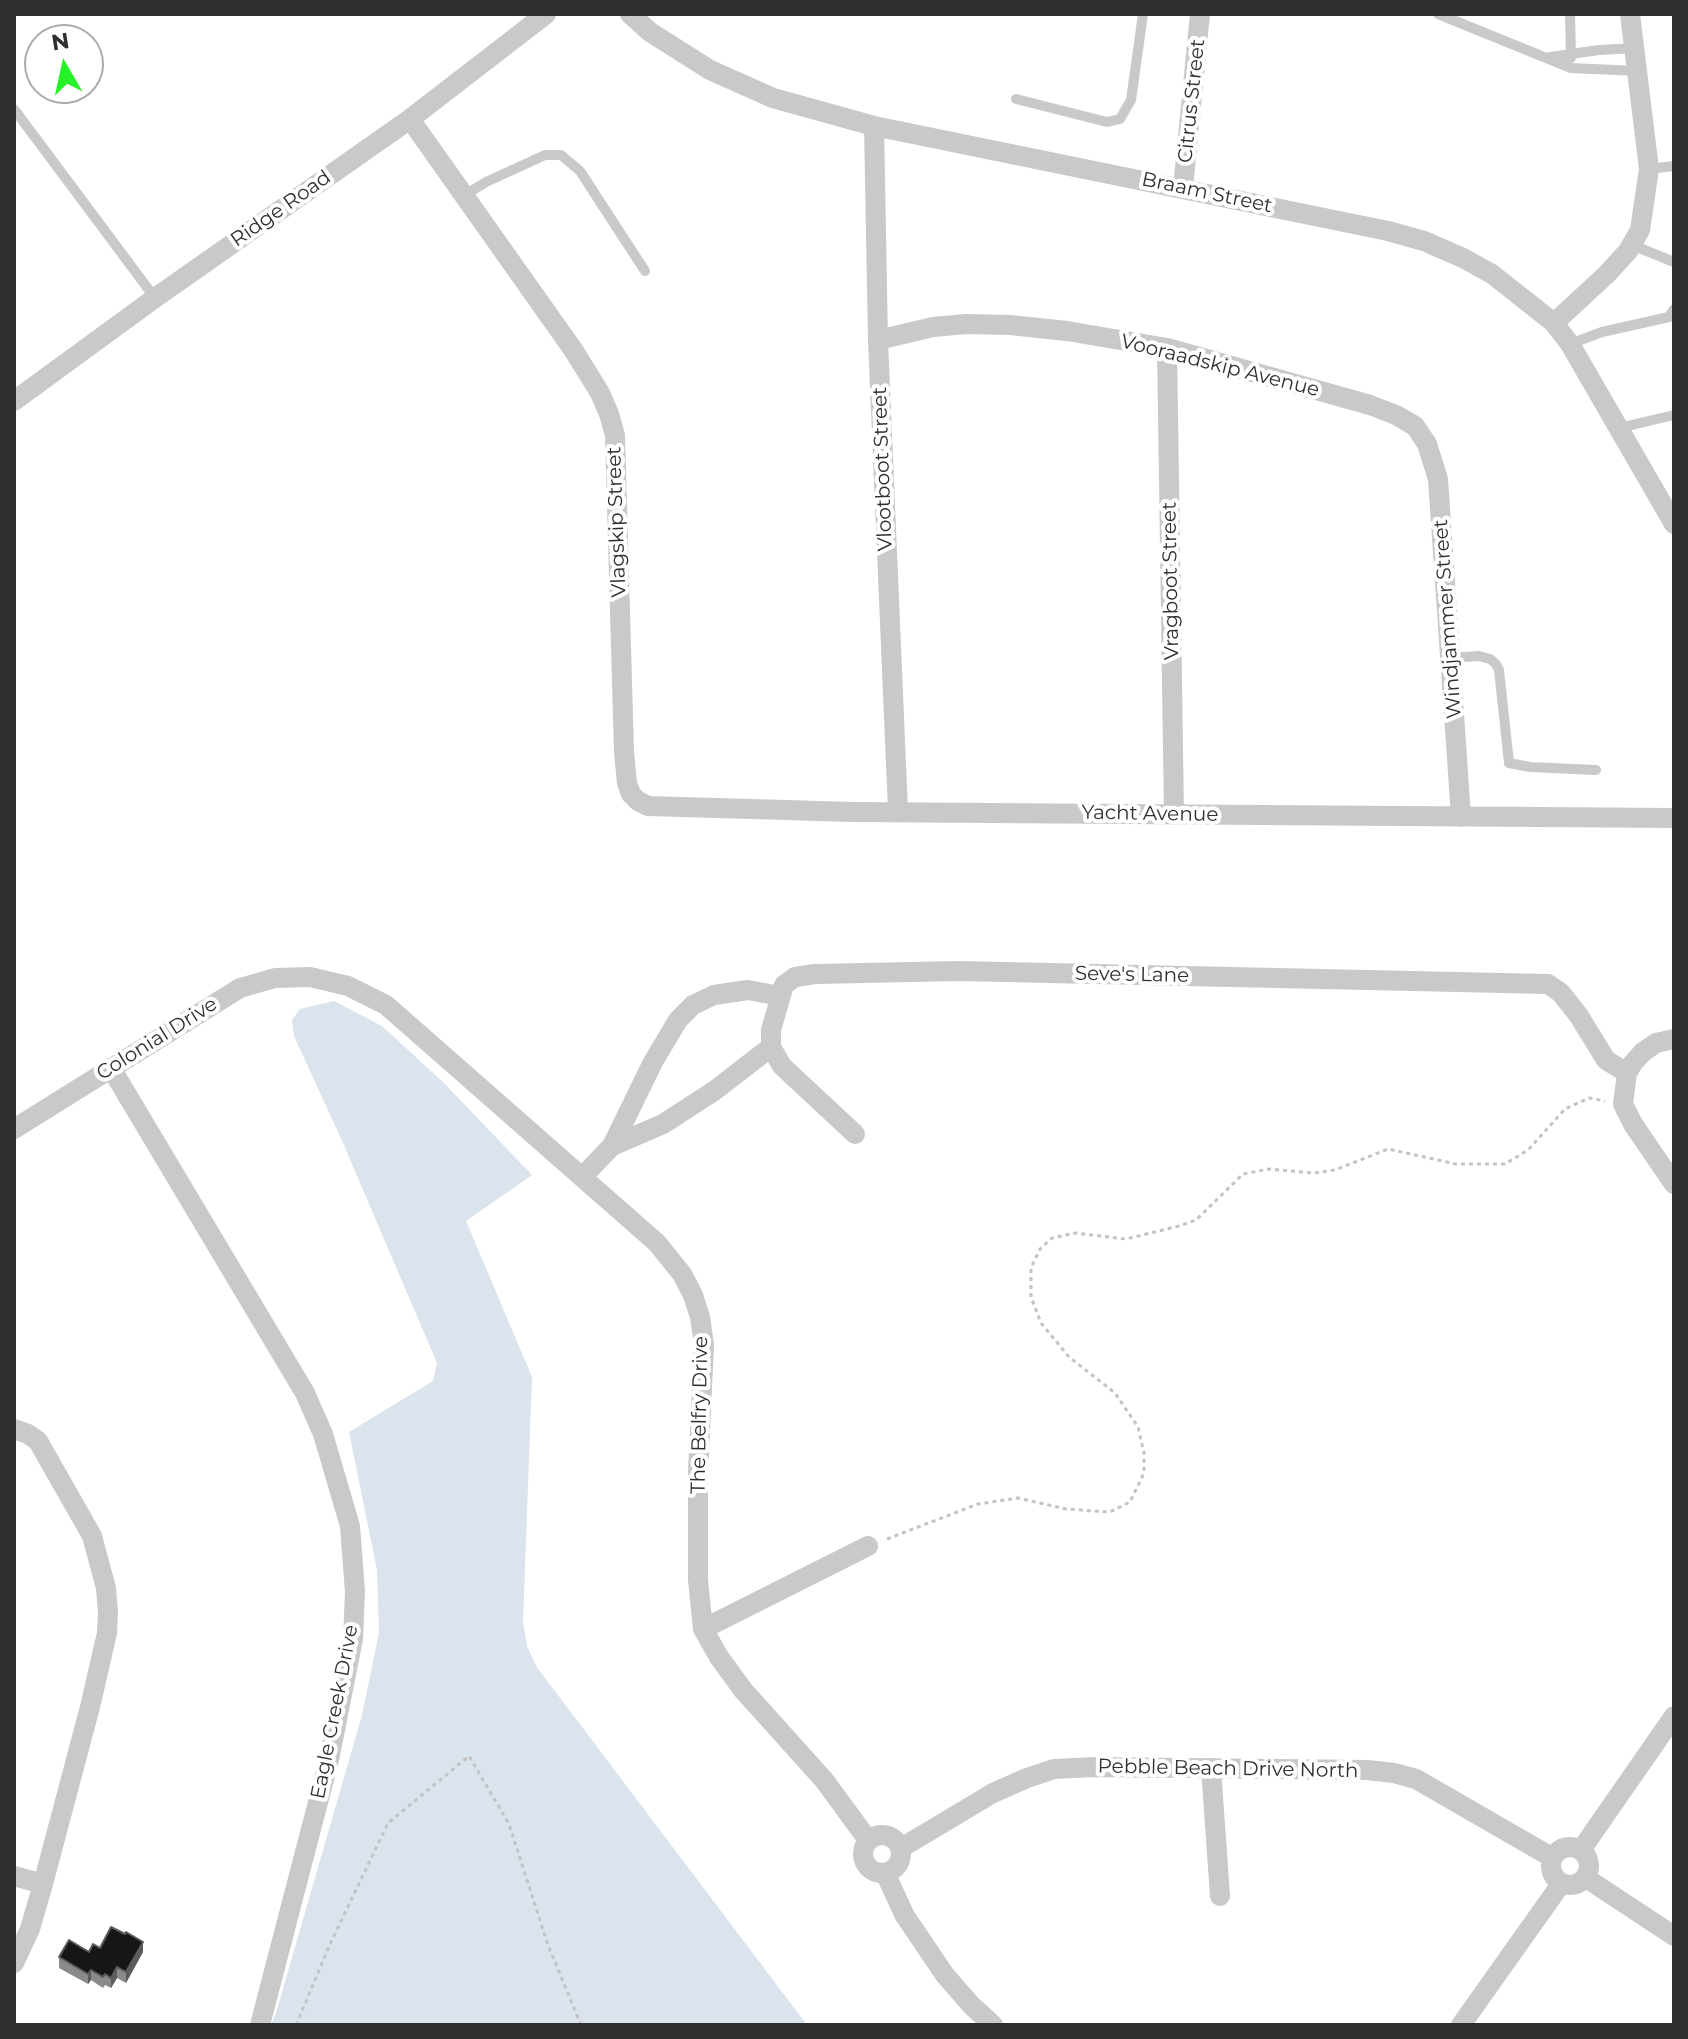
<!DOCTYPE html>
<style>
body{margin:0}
#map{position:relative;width:1688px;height:2039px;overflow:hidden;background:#fff;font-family:Montserrat,sans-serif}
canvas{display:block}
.frame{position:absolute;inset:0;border:16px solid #2f2f2f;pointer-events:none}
.north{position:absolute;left:24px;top:24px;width:80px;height:80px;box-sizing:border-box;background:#fff;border:2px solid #acacac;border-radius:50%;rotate:351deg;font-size:22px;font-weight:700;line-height:32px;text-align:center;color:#2f2f2f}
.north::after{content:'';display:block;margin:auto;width:28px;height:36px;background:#25f228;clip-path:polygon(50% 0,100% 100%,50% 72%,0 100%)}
</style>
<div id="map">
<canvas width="1688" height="2039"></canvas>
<div class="frame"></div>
<div class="north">N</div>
</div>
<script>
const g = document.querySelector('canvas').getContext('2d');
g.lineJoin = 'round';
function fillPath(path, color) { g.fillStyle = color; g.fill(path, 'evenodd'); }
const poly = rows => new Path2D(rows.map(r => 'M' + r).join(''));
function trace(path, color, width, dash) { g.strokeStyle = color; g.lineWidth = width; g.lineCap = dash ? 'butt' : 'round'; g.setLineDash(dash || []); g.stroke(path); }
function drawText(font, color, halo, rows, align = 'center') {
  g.font = font + ' Montserrat,sans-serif'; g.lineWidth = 8; g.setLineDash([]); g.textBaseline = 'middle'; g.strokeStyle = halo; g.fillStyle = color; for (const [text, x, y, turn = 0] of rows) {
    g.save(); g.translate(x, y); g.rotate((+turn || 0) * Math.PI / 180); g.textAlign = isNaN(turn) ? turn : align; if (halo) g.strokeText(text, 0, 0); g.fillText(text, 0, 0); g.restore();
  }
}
fillPath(poly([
 [334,1001,382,1026,444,1083,532,1175,466,1221,532,1377,523,1622,527,1646,536,1666,807,2025,271,2025,276,2013,362,1715,379,1633,377,1570,349,1432,433,1381,437,1363,343,1143,294,1036,292,1020,300,1009]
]), '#dbe3ed');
trace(poly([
 [887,1539,978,1504,1018,1498,1066,1509,1110,1512,1130,1502,1144,1473,1144,1453,1138,1427,1115,1393,1069,1357,1041,1323,1031,1297,1031,1268,1040,1249,1052,1238,1075,1233,1126,1239,1179,1226,1196,1220,1243,1174,1269,1169,1314,1173,1335,1170,1388,1149,1456,1164,1505,1164,1528,1150,1565,1109,1589,1098,1605,1101],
 [296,2025,331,1942,388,1823,469,1756,509,1824,548,1945,581,2025]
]), '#c3c3c3', 3, [4, 4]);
trace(poly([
 [1438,14,1571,68,1637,71],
 [1570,14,1571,58],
 [1550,57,1599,50,1635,48],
 [1016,99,1107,122,1120,119,1131,100,1143,14],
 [14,109,155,298],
 [1649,169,1674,166],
 [465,195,486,182,545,155,561,155,580,171,645,271],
 [1632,245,1674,262],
 [1570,344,1602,332,1669,317,1674,309],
 [1619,428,1674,415],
 [1450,658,1479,656,1490,659,1496,664,1499,670,1509,763,1530,767,1596,770]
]), '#c9c9c9', 10);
trace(poly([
 [630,14,650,32,710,70,773,98,874,126,1388,231,1424,241,1463,258,1492,274,1554,323,1570,344,1674,524],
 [410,119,574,351,600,393,609,414,615,435,624,752,627,783,631,794,638,801,648,806,853,812,1674,818],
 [874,126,878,340,898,811],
 [1183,188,1200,14],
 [1554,323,1607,274,1628,251,1640,230,1649,169,1630,14],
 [878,340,933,327,966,324,1010,325,1067,331,1167,348,1370,405,1396,415,1415,426,1427,444,1438,479,1461,817],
 [1167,348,1174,815],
 [14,401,155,298,410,119,546,14],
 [1674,1039,1656,1043,1643,1052,1633,1063,1627,1073,1623,1104,1633,1124,1674,1184],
 [111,1068,305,1393,323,1434,350,1526,355,1592,353,1639,329,1760,260,2025],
 [14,1129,240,988,275,978,310,977,348,986,386,1005,657,1243,682,1274,693,1295,700,1317,704,1345,698,1473,698,1580,703,1629,719,1657,743,1690,824,1780,868,1840],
 [855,1134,782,1066,771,1047,771,1030,784,985,795,977,815,974,959,971,1548,984,1561,993,1579,1016,1606,1060,1627,1073],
 [612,1146,663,1124,714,1091,771,1047],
 [582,1177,612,1146,653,1062,678,1020,693,1005,714,995,748,990,780,996],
 [14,1429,28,1434,38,1441,92,1536,106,1588,108,1613,107,1633,90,1707,43,1884,30,1929,14,1963],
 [703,1629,868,1546],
 [1211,1768,1220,1896],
 '863 1854a19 19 0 1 1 38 0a19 19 0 1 1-38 0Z',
 '1551 1866a19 19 0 1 1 38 0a19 19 0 1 1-38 0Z',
 [901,1848,993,1793,1027,1778,1054,1769,1094,1767,1367,1770,1394,1773,1416,1779,1553,1858],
 [1581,1850,1674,1716],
 [885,1873,905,1916,945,1975,972,2006,993,2025],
 [14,1876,43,1884],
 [1586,1878,1674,1936],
 [1461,2025,1561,1884]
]), '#c9c9c9', 20);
fillPath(poly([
 [100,1948,143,1952,126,1983,117,1978,111,1988,105,1985,103,1988,91,1980,88,1984,59,1968,59,1957,89,1952]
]), '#8a8a8a');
fillPath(poly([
 [143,1942,143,1952,126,1983,126,1972],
 [117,1967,117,1978,111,1988,111,1978],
 [91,1970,91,1980,88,1984,88,1974]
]), '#5c5c5c');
const building = poly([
 [111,1927,125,1934,126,1932,143,1942,126,1972,117,1967,111,1978,105,1974,103,1977,91,1970,88,1974,59,1957,69,1940,89,1952,93,1944,100,1948,111,1927]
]);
fillPath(building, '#161616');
trace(building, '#5c5c5c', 2);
drawText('20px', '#2f2f2f', '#fff', [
 ["Citrus Street",1192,101,-84],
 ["Braam Street",1207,193,12],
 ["Ridge Road",281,209,-35],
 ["Vooraadskip Avenue",1220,366,14],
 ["Vlootboot Street",883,469,-92],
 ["Vlagskip Street",617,522,-92],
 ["Vragboot Street",1171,581,-91],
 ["Windjammer Street",1448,619,-94],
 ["Yacht Avenue",1150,814,1],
 ["Seve's Lane",1132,975,1],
 ["Colonial Drive",157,1039,-32],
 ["The Belfry Drive",700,1415,-89],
 ["Eagle Creek Drive",335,1712,-79],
 ["Pebble Beach Drive North",1228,1769,1]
]);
</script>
